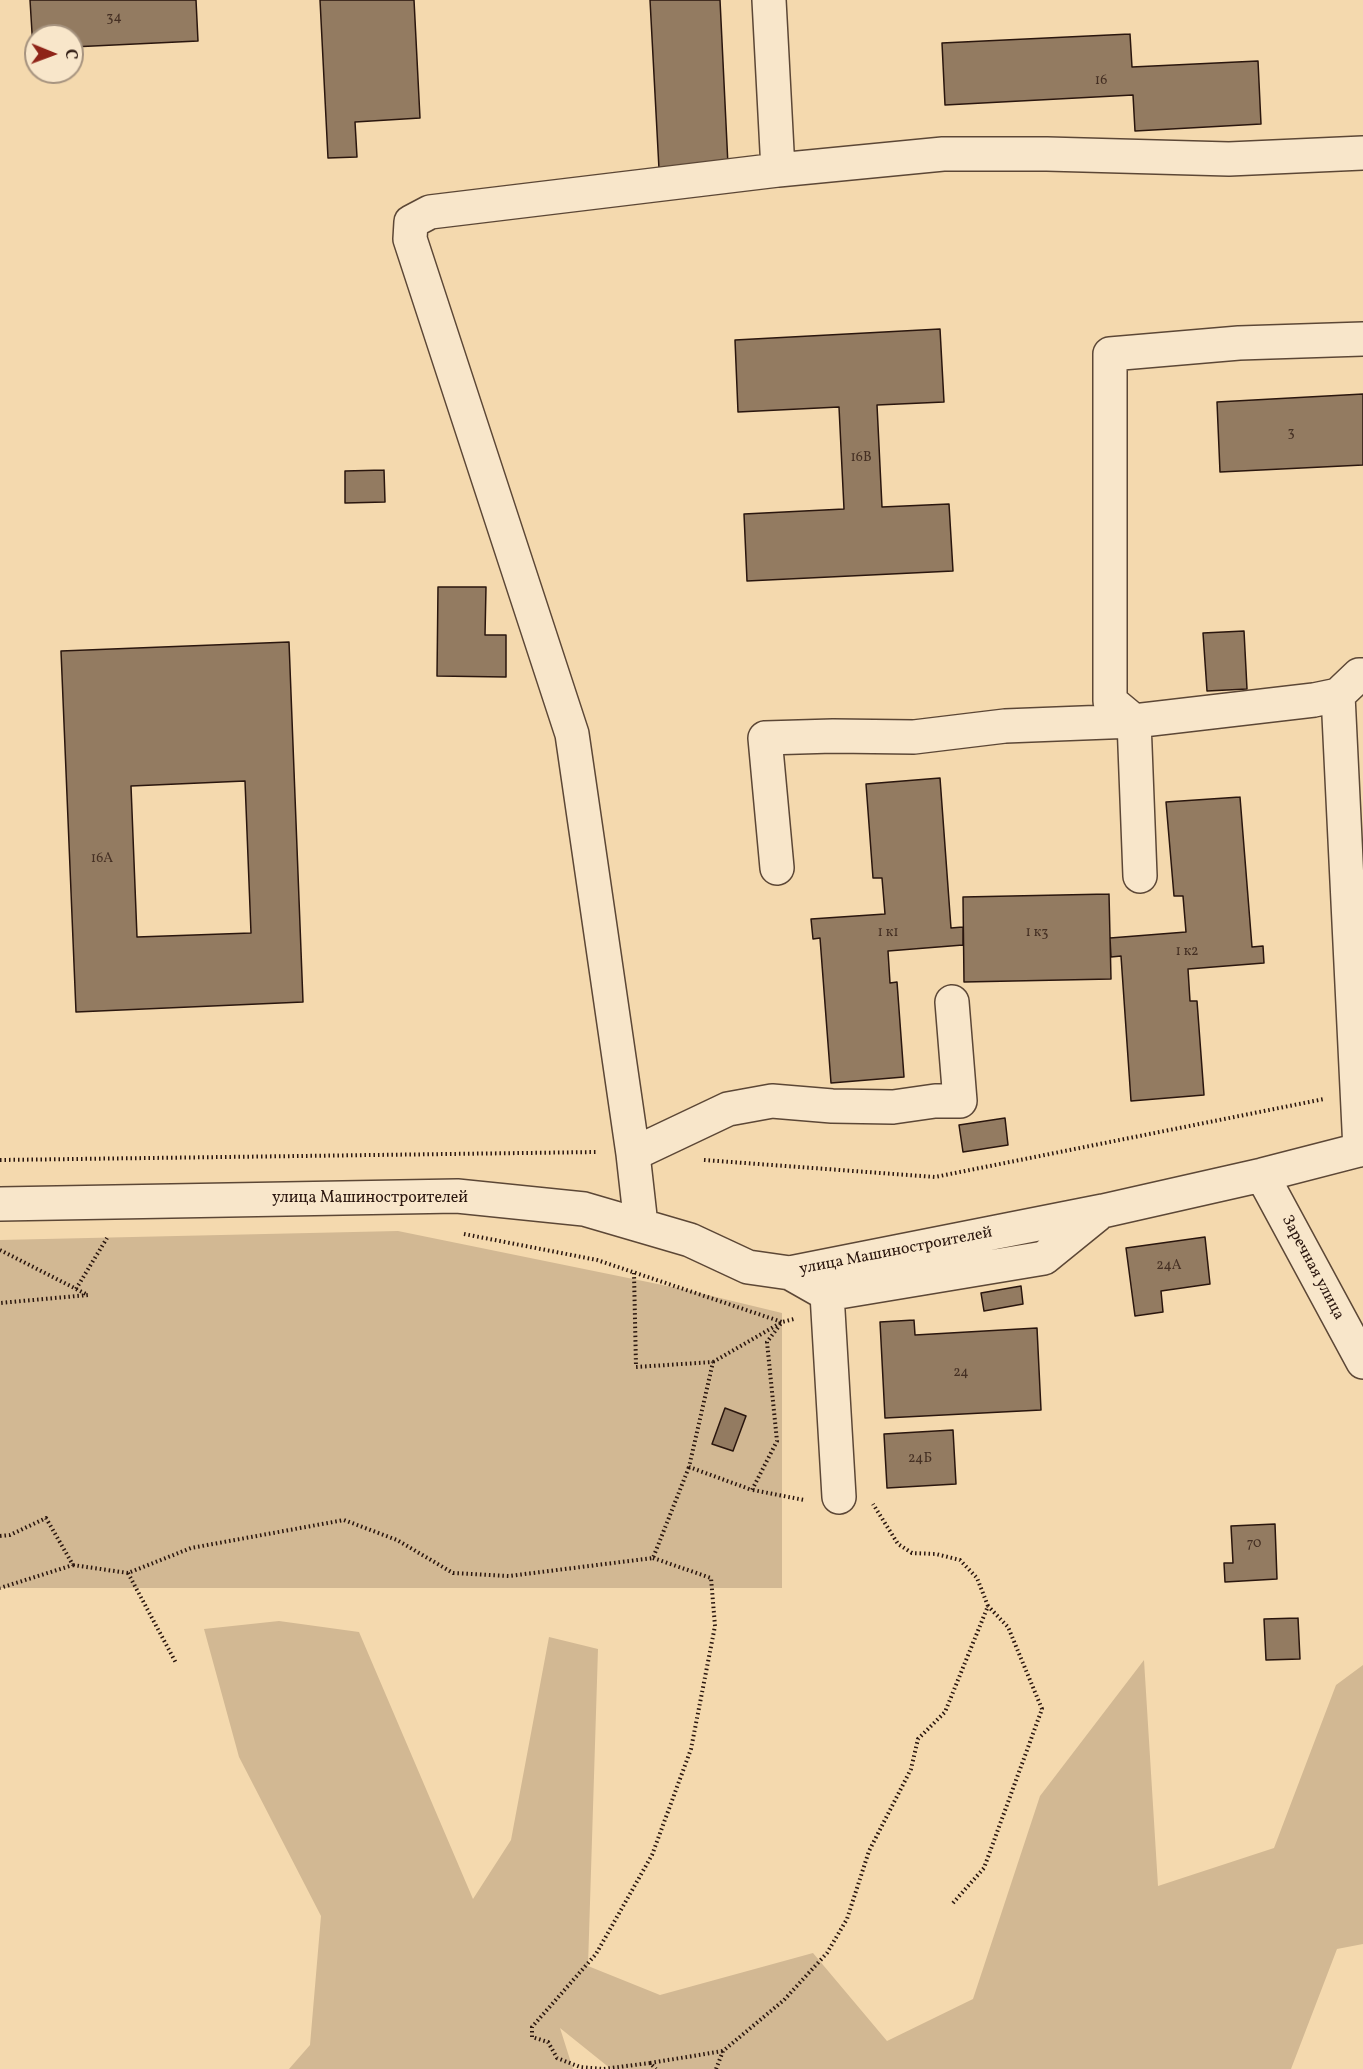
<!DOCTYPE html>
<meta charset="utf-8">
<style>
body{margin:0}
#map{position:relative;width:1363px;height:2069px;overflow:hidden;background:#f4d9ae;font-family:Vollkorn,serif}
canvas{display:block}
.north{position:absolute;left:24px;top:24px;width:60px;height:60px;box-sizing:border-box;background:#f8e6ca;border:2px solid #a6937f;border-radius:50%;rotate:91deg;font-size:16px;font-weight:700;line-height:24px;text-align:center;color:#2a160e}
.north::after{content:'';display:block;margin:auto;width:21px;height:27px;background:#8f2418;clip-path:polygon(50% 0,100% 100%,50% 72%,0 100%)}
</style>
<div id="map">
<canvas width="1363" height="2069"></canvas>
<div class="north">С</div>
</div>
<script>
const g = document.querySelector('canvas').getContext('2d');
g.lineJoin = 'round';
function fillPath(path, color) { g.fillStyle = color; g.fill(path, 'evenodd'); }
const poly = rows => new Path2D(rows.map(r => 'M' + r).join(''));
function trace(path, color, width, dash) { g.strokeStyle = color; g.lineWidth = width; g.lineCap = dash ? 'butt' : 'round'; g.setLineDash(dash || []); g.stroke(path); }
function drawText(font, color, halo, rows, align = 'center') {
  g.font = font + ' Vollkorn,serif'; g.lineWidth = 4.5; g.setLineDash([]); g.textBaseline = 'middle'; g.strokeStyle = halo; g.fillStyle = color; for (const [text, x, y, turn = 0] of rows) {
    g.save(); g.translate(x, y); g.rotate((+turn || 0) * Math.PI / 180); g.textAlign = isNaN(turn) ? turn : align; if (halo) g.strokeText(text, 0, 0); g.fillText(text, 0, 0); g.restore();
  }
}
fillPath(poly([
 [398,1231,687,1290,782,1313,782,1588,0,1588,0,1240],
 [279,1621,359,1632,473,1899,511,1840,549,1637,598,1649,588,1966,660,1995,813,1953,887,2041,973,1999,1040,1796,1144,1660,1158,1886,1274,1848,1336,1685,1363,1665,1363,1944,1337,1949,1291,2069,611,2069,560,2028,573,2069,289,2069,310,2045,321,1916,239,1757,204,1629]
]), '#d2b893');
const building = poly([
 [30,0,196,0,198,41,72,47,72,36,36,36,36,49,33,49,30,0],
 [320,0,414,0,420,118,355,122,357,157,328,158,320,0],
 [650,0,720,0,728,165,659,169,650,0],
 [1130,34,1132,67,1258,61,1261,124,1135,131,1133,95,945,105,942,43,1130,34],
 [940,329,944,402,877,405,882,507,949,504,953,571,747,581,744,514,844,509,839,407,738,412,735,340,940,329],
 [1363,394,1363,465,1220,472,1217,402,1363,394],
 [384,470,385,502,345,503,345,471,384,470],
 [438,587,486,587,485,635,506,635,506,677,437,676,438,587],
 [1244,631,1247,689,1207,691,1203,633,1244,631],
 [289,642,303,1002,76,1012,61,651,289,642],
 [245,781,251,933,137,937,131,786,245,781],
 [940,778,951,928,963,927,963,945,888,951,890,983,897,982,904,1077,831,1083,820,938,813,939,811,919,885,914,882,878,873,878,866,784,940,778],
 [1240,797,1252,947,1263,946,1264,963,1188,969,1190,1001,1197,1001,1204,1095,1131,1101,1121,956,1111,957,1110,938,1186,932,1183,896,1174,896,1166,802,1240,797],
 [1109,894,1111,979,964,982,963,897,1109,894],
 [1005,1118,1008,1145,963,1152,959,1125,1005,1118],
 [1205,1237,1210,1284,1161,1291,1163,1312,1135,1316,1126,1248,1205,1237],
 [1021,1286,1023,1304,984,1311,981,1293,1021,1286],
 [914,1320,915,1335,1037,1328,1041,1410,885,1418,880,1322,914,1320],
 [725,1408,746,1416,733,1451,712,1444,725,1408],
 [953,1430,956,1484,887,1488,884,1434,953,1430],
 [1275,1524,1277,1579,1225,1582,1224,1563,1233,1563,1231,1526,1275,1524],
 [1298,1618,1300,1659,1266,1660,1264,1619,1298,1618]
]);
fillPath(building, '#937b61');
trace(building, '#2a160e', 1.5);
const minor = poly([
 [769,0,778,170],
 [1338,695,1359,675,1363,675],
 [777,868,765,738,833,736,914,737,1005,726,1134,721,1140,876],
 [1360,1150,1338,695,1314,700,1134,721,1110,701,1110,354,1239,343,1363,339],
 [633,1154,728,1109,772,1101,832,1106,893,1107,935,1101,960,1101,952,1002],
 [1262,1175,1363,1362],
 [0,1204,457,1196,584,1209,690,1240,748,1267,790,1273,1103,1211,1262,1175,1363,1149],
 [641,1225,633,1154,572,734,410,239,411,222,430,212,778,170,943,154,1047,154,1229,159,1363,153],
 [790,1273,827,1294,1044,1258,1097,1215],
 [827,1294,839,1497]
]);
trace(minor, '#5c4736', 36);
trace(poly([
 [0,1160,598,1152],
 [704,1160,935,1177,1324,1099],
 [464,1234,597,1260,782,1322,767,1342,777,1441,752,1490,689,1467,713,1362,636,1367,634,1273],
 [0,1250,88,1295,0,1303],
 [76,1289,107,1238],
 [713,1362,782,1322,794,1319],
 [753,1490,804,1500],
 [0,1536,10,1535,46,1518,73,1565,0,1588],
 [653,1558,711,1578,715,1626,691,1749,652,1855,596,1954,532,2027,532,2037,548,2042,557,2058,580,2067,603,2069,650,2063,656,2069],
 [73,1565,128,1573,191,1548,344,1520,397,1540,453,1573,509,1576,653,1558,689,1467],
 [128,1573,176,1663],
 [953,1903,984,1868,1042,1709,1008,1627,988,1606],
 [650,2063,723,2051],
 [716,2069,723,2051,784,2000,827,1953,847,1919,869,1851,911,1769,918,1739,945,1712,988,1606,977,1578,960,1560,936,1554,912,1553,898,1544,873,1504]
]), '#2a160e', 4, [1.5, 3]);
trace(minor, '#f8e6ca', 33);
drawText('14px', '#442f23', null, [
 ["34",114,18],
 ["16",1101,81],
 ["3",1291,433],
 ["16В",861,458],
 ["16А",102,859],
 ["1 к1",888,933],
 ["1 к3",1037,933],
 ["1 к2",1187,952],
 ["24А",1169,1266],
 ["24",961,1373],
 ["24Б",920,1459],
 ["70",1254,1544]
]);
drawText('16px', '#2a160e', '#f8e6ca', [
 ["улица Машиностроителей",370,1199],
 ["улица Машиностроителей",896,1252,-11],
 ["Заречная улица",1312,1268,62]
]);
</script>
